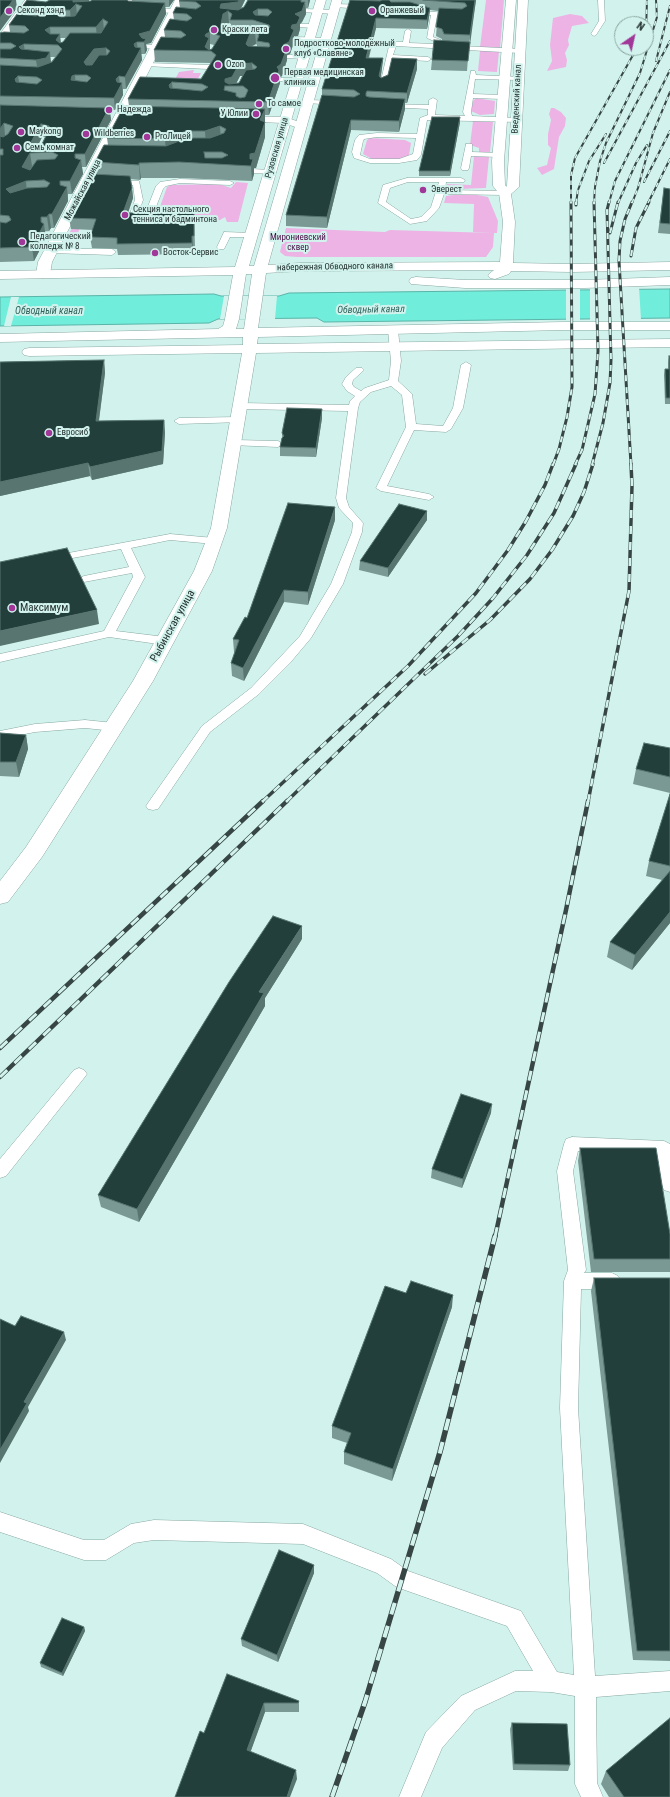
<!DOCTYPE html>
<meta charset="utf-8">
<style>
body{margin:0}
#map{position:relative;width:670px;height:1797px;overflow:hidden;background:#d2f3ed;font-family:"Roboto Condensed",sans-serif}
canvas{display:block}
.north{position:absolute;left:614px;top:16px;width:40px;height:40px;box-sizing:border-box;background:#d2f3ed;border:1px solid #8ca5a1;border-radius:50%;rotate:34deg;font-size:11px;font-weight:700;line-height:16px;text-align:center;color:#23302e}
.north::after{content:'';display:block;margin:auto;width:14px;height:18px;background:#a13799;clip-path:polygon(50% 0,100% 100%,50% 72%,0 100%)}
</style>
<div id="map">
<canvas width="670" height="1797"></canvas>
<div class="north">N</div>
</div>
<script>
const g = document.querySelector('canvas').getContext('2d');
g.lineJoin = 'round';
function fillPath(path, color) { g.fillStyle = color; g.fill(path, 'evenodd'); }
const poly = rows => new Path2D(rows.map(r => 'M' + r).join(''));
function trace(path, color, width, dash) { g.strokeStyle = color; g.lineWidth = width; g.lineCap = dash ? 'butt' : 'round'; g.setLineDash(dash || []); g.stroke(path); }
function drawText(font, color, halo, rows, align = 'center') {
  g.font = font + ' "Roboto Condensed",sans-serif'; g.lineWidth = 4; g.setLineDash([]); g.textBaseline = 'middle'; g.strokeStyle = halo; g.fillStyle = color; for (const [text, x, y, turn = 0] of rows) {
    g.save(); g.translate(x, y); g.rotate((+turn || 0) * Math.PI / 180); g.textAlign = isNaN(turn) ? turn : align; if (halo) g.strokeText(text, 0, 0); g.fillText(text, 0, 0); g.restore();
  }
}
fillPath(poly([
 [486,0,504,0,500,48,480,47],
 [570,14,582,16,589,23,572,26,568,40,569,45,565,53,567,60,566,67,547,71,552,61,550,45,553,18],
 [480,51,499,51,497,72,478,71],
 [194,70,193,73,201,73,194,86,172,85,179,72],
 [476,98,495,101,494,114,480,115,471,111,473,101],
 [551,108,554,108,561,112,566,118,565,126,559,137,554,169,542,175,537,168,547,165,551,148,548,145,548,134,551,120,549,114],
 [473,121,493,122,490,152,479,152,479,148,470,145],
 [370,138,405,140,411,143,409,155,406,158,395,160,372,159,363,154,367,140],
 [474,156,489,157,486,188,457,189,447,186,447,184,471,185],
 [236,182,248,183,238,222,227,222,225,217,220,220,214,221,164,220,157,215,167,187,171,185,219,184,231,188],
 [96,183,103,183,70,248,62,247],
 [454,195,477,195,488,197,498,221,497,233,494,233,493,247,486,257,297,257,285,256,280,252,286,228,385,232,390,230,494,233,473,232,474,204,444,203,446,196]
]), '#edb3e5');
const water = poly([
 [670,289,670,318,324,322,317,318,218,319,209,323,0,326,0,297,214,294,221,296,279,296,289,293,670,289]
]);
fillPath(water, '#71eddc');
trace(water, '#5ab4a8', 1);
fillPath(poly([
 [639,287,641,320,590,321,590,288],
 [566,288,580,288,580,321,566,321],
 [224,296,277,296,275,319,220,319],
 [11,297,19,297,11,326,4,326]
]), '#d2f3ed');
const lane = poly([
 [126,0,132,0,129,6,132,7,175,9,178,11,175,13,130,11,123,6,126,0],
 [598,0,604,0,605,21,596,35,594,36,591,34,599,21,598,0],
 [335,4,366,5,369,7,366,9,333,7,332,6,335,4],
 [409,7,413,7,423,11,459,14,460,15,457,17,437,16,433,37,441,40,442,45,520,49,523,51,520,53,396,46,393,55,428,57,431,59,428,61,392,59,386,85,381,86,380,85,389,46,376,44,376,42,403,42,405,31,408,29,411,31,409,43,435,44,436,42,427,38,431,15,420,14,409,9,409,7],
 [304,9,334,10,337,12,334,14,302,12,302,10,304,9],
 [300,24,313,24,316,26,313,28,298,27,297,26,300,24],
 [295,37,325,38,328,40,325,42,293,40,293,38,295,37],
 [144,45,156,45,159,47,156,49,142,48,142,46,144,45],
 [288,55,304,55,307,57,304,59,286,58,285,57,288,55],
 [147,63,212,65,215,67,208,80,205,82,202,80,208,69,145,66,144,65,147,63],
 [471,71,475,71,476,75,521,77,522,78,519,80,475,79,473,94,502,95,505,97,502,99,473,98,471,112,472,116,516,118,519,118,519,122,427,120,421,155,417,160,399,163,370,163,354,158,352,152,355,140,359,135,377,133,417,134,420,118,428,115,428,109,387,107,385,106,385,104,429,105,429,100,433,98,437,100,435,115,465,116,463,112,471,71],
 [377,137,416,138,413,154,399,159,370,159,360,155,363,141,364,139,377,137],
 [281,78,297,78,300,80,297,82,279,81,279,79,281,78],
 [308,100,338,101,342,103,338,105,306,103,304,102,308,100],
 [466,144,472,144,472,152,498,153,502,155,498,157,471,156,469,168,468,170,462,170,461,168,466,144],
 [252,169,270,170,274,172,270,174,255,173,252,173,252,169],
 [407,178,461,178,465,180,464,182,446,182,445,190,505,191,509,193,505,195,444,194,439,208,427,221,410,224,378,203,383,185,407,178],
 [408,182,439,182,431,207,421,217,411,219,386,202,390,188,408,182],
 [180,179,230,181,234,183,230,185,180,183,166,186,163,189,152,217,148,219,133,218,129,216,135,200,133,185,112,184,108,182,112,180,139,181,143,200,138,214,145,214,156,186,160,182,180,179],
 [44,232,60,233,64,235,60,237,47,236,44,236,44,232],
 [224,232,252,233,256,235,252,237,230,237,224,249,218,249,217,247,224,232],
 [48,249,112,249,116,252,112,255,51,253,47,251,48,249],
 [393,327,398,330,401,361,398,381,412,394,416,424,443,426,453,408,461,365,466,362,471,365,463,408,451,429,446,432,414,430,387,486,429,494,434,497,429,500,381,491,376,488,406,427,402,395,391,386,371,392,360,402,358,408,346,498,349,507,363,523,362,532,343,584,311,638,290,663,259,694,210,732,158,809,153,810,148,809,146,806,148,803,202,726,251,688,300,636,331,584,352,532,353,523,339,508,336,498,348,411,241,409,236,406,241,403,349,405,350,401,355,396,347,391,342,384,346,377,356,368,362,368,364,370,353,380,352,384,354,387,361,391,365,388,389,380,391,361,388,330,393,327],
 [239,417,244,420,242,422,179,424,174,421,179,418,239,417],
 [235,440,278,441,283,444,278,447,231,445,230,443,235,440],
 [170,534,214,538,219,541,214,544,170,540,131,548,145,577,116,631,165,637,169,638,171,641,169,644,165,645,109,637,0,662,0,654,104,631,133,577,132,573,84,582,78,579,84,576,129,567,121,549,51,562,45,559,47,557,170,534],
 [85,720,114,723,118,724,120,727,118,730,114,731,85,728,35,732,0,739,0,731,35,724,85,720],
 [79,1068,84,1070,87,1074,84,1078,6,1176,0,1178,0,1159,74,1070,79,1068],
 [572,1137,664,1141,670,1144,670,1192,664,1190,662,1185,657,1154,578,1151,573,1171,586,1270,584,1273,612,1273,618,1276,621,1281,618,1286,612,1289,581,1289,578,1408,595,1676,670,1671,670,1691,596,1697,597,1783,603,1797,581,1797,575,1784,575,1696,551,1692,516,1691,475,1710,442,1748,421,1797,399,1797,426,1732,461,1696,515,1671,533,1671,507,1626,402,1589,395,1586,377,1573,303,1544,154,1540,134,1543,106,1560,84,1560,0,1532,0,1512,84,1540,104,1540,131,1524,154,1520,303,1524,391,1559,408,1571,521,1611,557,1672,574,1675,560,1408,564,1281,568,1270,557,1171,564,1144,566,1139,572,1137]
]);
const street = poly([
 [25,0,35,0,4,43,0,44,0,34,25,0],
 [175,0,185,0,52,262,50,274,48,277,43,278,38,277,36,274,38,262,175,0],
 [506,0,516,0,504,161,505,185,511,193,509,196,505,197,501,196,493,186,492,161,506,0],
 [235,116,285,117,305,124,307,126,301,129,284,123,231,121,229,119,231,117,235,116]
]);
const secondary = poly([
 [316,0,326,0,249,266,254,266,332,0,342,0,268,265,300,263,500,262,503,222,499,193,507,186,518,0,528,0,519,187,511,194,515,222,513,263,572,264,670,262,670,270,572,272,511,271,509,274,495,279,490,278,488,275,494,270,300,271,266,273,258,328,564,322,670,322,670,330,564,330,258,337,257,344,670,339,670,347,256,353,227,528,212,571,153,681,94,775,42,857,8,902,0,904,0,881,26,847,133,681,194,571,211,528,242,353,29,356,24,355,22,352,24,349,29,348,243,345,243,337,0,342,0,334,218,329,223,326,225,319,233,275,0,279,0,271,235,267,316,0],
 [246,274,252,274,244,329,236,329,239,319,246,274],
 [416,277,465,280,584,280,670,277,670,285,584,288,465,288,411,284,409,281,411,278,416,277]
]);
trace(lane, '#88a7a1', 1);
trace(street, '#88a7a1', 1);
trace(secondary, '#88a7a1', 1);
fillPath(lane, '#fff');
fillPath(street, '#fff');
fillPath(secondary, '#fff');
const railFar4 = poly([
 [646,32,647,0],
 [656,61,670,6],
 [604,163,670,41],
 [644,182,670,131],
 [571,203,571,175,575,158,637,48],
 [576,203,578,190,589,161,606,134],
 [594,203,595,187,600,161,606,143,640,73,657,17,656,0],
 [609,203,615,181,670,70],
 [618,203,636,163,647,145],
 [632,203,638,188,653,133,670,92],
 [648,203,670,159]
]);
const railFar3 = poly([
 [576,205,576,202],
 [610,233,618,202],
 [631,256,636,228,649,202],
 [553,465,559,449,567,417,572,387,571,202],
 [575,465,582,450,595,394,598,351,594,202],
 [592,465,603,423,610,383,611,360,607,210,609,202],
 [631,465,619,261,620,241,625,219,632,202]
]);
const railFar2 = poly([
 [425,674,490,620,530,579,552,550,573,516,584,492,593,464],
 [262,802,408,666,476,593,508,550,526,521,545,485,553,464],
 [286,802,458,636,493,598,527,555,554,513,576,464],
 [588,802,629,591,632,486,631,464]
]);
const railFar1 = poly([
 [0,1048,263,801],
 [0,1077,287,801],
 [495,1237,566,910,588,801]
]);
const rail = poly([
 [332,1797,365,1702,440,1452,495,1236]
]);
trace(railFar4, '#374644', 2);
trace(railFar3, '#374644', 3);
trace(railFar2, '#374644', 3.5);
trace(railFar1, '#374644', 4.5);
trace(rail, '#374644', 5.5);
trace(railFar4, '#d2f3ed', 1.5, [4.5]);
trace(railFar3, '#d2f3ed', 2, [6]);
trace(railFar2, '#d2f3ed', 2.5, [8]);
trace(railFar1, '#d2f3ed', 3, [10]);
trace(rail, '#d2f3ed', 4, [12]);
fillPath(poly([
 [49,0,89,0,89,1,132,1,132,0,174,0,169,7,165,7,166,14,151,43,146,44,147,50,145,54,141,54,142,60,126,89,123,89,123,95,115,110,110,110,111,120,86,167,82,167,83,174,72,194,68,194,68,201,54,228,51,228,49,231,45,231,46,238,34,261,0,262,0,33,10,32,9,25,22,15,21,8,46,2],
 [60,38,66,38,63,42,61,43],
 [50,57,55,57,51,62],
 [42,137,45,137,40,148,37,148],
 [245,0,241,9,244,7,248,0,310,0,308,8,306,8,306,14,302,22,300,24,300,29,298,36,294,36,294,42,290,54,287,55,287,60,282,76,279,78,280,83,269,115,265,115,265,137,256,168,254,168,254,174,252,181,180,178,141,178,140,180,130,179,132,188,133,198,128,213,194,212,195,247,193,247,192,254,118,255,117,249,92,248,90,237,93,230,71,229,69,218,96,174,95,162,108,145,107,138,129,106,128,99,140,77,201,79,211,63,155,62,154,50,165,37,164,30,174,20,173,13,180,8,179,1],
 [229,23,231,24,231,26,224,26],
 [210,44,214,45,212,49,210,50],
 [256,44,257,45,257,47,251,47],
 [240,76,242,76,239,83,236,83],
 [350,0,476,0,469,45,467,71,431,70,432,60,442,40,442,39,436,36,438,11,430,10,429,17,427,29,376,28,369,58,383,58,382,68,381,77,381,78,388,75,417,59,417,69,407,103,405,103,405,109,399,132,351,130,327,228,286,226,286,215,322,95,322,89],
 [460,122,450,176,419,176,419,171],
 [664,188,670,189,670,234,658,233],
 [669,356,670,356,670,404,665,404,664,375,665,369,668,369,668,362],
 [104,360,105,373,99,421,164,420,165,433,163,464,92,480,90,476,0,496,0,362],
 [322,409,322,418,316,457,280,456,280,447,282,437,282,433],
 [427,511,427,520,388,577,359,570,360,561],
 [335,520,308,605,284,602,244,681,232,676,231,663,235,652,234,652,233,639,247,618],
 [0,733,26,735,28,749,19,777,0,776],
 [670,748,670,793,633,784,636,769],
 [670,794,670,923,632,970,607,957,610,942,662,880,646,876,649,861],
 [302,939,265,998,265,1006,139,1222,101,1207,98,1195],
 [491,1113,462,1188,431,1178,432,1169],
 [580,1148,670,1234,670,1272,591,1272,578,1161],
 [594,1278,670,1278,670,1661,633,1660,591,1291],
 [452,1307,392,1481,344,1464,344,1452,347,1443,332,1438,332,1426],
 [314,1565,314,1573,278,1662,242,1646,241,1639],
 [84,1627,85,1631,63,1676,41,1667,40,1663],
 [227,1674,299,1701,299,1712,265,1712,250,1752,297,1779,204,1733],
 [512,1723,570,1765,568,1771,513,1770,510,1729],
 [606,1771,670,1797,609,1797,601,1784]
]), '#7a9994');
fillPath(poly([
 [13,0,16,0,17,8,0,31,0,18],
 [73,0,89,0,89,2,82,6,76,4,77,16,71,22,70,10],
 [169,0,174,0,169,7],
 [239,0,245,0,238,14,232,14,228,11,229,23,224,26,222,36,220,8,221,4],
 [308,0,310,0,308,8],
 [475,0,476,0,470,45,470,35],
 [305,2,306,14,302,22,300,24,300,29,298,36,294,36,294,42,290,54,287,55,287,60,282,76,279,78,280,83,269,115,268,102,283,45,295,14],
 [165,3,166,14,151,43,146,44,147,50,145,54,144,42,139,34],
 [430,8,429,17,427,29,427,20],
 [258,9,258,20,253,12],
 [61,10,62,22,56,14],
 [376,18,376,28,366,67,366,58],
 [103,19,104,31,97,38,96,27],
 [50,27,51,38,45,30],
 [210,32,210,50,209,51,205,47,205,36,206,34],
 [255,32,256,44,251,46,247,56,246,44,250,34],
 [60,34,61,46,56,40],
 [137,42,138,53,141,48,142,60,126,89,125,77,136,56,134,44],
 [24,44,25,56,19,47],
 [106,48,107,61,86,74,84,62,94,49],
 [50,52,51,64,38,72,36,60],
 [383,58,382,68,379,86,379,76],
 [417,59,417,69,407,103,407,93],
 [252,63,253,76,240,76,235,86,225,86,225,79,239,64],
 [75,75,76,88,71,80,72,76],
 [18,76,20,88,16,91,15,79],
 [119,76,120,86,122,83,123,95,115,110,114,98,116,79],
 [172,82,173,94,169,85],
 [405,99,405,109,399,132,399,121],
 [109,108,111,120,86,167,85,154],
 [265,109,265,137,256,168,254,168,254,174,252,181,251,166,250,154,260,120],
 [460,117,460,122,450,176,450,171],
 [351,120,351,130,327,228,327,217],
 [4,123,5,136,0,142,0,129],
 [41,124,42,137,34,153,30,144],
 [220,126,221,141,206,146,205,131],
 [186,131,187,146,166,154,165,139],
 [30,153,32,166,24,180,22,167],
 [75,154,77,167,81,160,83,174,72,194,70,181],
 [139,163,141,178,140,180,139,165],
 [26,181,27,195,8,202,6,189],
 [60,181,62,194,67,187,68,201,54,228,52,214,60,185],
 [132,188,133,198,124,224,123,213],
 [49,214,51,228,49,231,47,217],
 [41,217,42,227,44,224,46,238,34,261,32,247,41,222],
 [192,236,193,247,192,254],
 [104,360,105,373,97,434,96,421],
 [322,409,322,418,316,457,316,448],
 [164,420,165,433,163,464,92,480,90,467],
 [88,463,90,476,0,496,0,482],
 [335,507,335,520,308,605,308,592],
 [427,511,427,520,388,577,388,568],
 [284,590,284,602,244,681,243,668],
 [97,610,99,624,0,646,0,631],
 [26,735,28,749,19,777,16,762],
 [670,912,670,923,632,970,635,955],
 [302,926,302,939,265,998,265,1006,139,1222,137,1209,259,992],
 [492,1104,491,1113,462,1188,463,1179],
 [453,1295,452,1307,392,1481,393,1469],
 [64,1332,66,1340,28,1407,29,1411,0,1463,0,1450,24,1402],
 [314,1565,314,1573,278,1662,277,1655],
 [84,1627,85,1631,63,1676,62,1673],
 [264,1703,265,1712,248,1759,247,1750],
 [296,1770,297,1779,290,1797,287,1797]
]), '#587570');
const building = poly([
 [0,0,13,0,0,18,0,0],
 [27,0,46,2,50,0,73,0,73,2,91,1,92,0,127,0,128,1,165,3,150,31,139,34,142,38,146,39,144,42,137,42,134,44,135,47,141,48,125,77,119,76,116,79,117,82,122,83,114,98,0,96,0,65,38,67,52,62,62,49,58,45,24,44,19,47,21,49,50,52,46,58,36,60,0,58,0,49,11,49,16,46,11,43,0,43,0,33,4,32,24,33,29,30,25,26,9,25,17,14,36,16,40,14,40,11,37,9,21,8,27,0],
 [76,4,82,6,75,16,61,17,56,14,61,10,70,10,76,4],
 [103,19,108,22,101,33,70,33,63,42,60,43,56,40,60,34,50,34,45,30,50,27,96,27,103,19],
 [106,48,110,51,107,55,99,55,92,65,86,65,84,62,94,49,106,48],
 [75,75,87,75,91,78,87,82,71,80,72,76,75,75],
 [18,76,37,77,42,80,37,84,16,82,15,79,18,76],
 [180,0,239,0,238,2,221,4,220,8,238,10,244,7,248,0,301,0,301,2,305,2,302,11,295,14,300,17,297,24,292,25,291,28,294,30,289,42,283,45,287,48,281,64,277,67,279,70,268,102,128,99,140,77,201,79,216,55,211,51,154,50,161,37,181,38,186,35,181,31,164,30,170,19,187,21,192,18,187,14,173,13,176,7,196,9,201,6,196,2,179,1,180,0],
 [258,9,268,9,272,12,268,16,255,15,253,12,258,9],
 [228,11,232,14,230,20,253,20,269,25,270,27,266,30,258,30,251,27,222,26,221,24,223,14,228,11],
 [210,32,220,36,212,49,209,50,205,47,209,38,205,36,206,34,210,32],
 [255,32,259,35,257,41,269,43,270,46,269,47,248,46,246,44,250,34,255,32],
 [252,63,257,67,255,69,246,70,239,83,229,84,225,82,225,79,232,77,239,64,252,63],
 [172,82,202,84,208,87,202,91,170,88,169,85,172,82],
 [225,86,243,86,248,90,245,97,240,98,236,96,236,93,224,90,225,86],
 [350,0,380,1,382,0,389,0,391,2,410,2,430,8,427,20,376,18,366,58,383,58,379,76,381,78,388,75,392,58,417,59,407,93,367,91,366,93,366,96,369,97,405,99,399,121,351,120,327,217,286,215,322,95,354,97,360,94,354,90,322,89,350,0],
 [423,0,475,0,470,35,444,34,442,29,436,27,439,8,462,9,467,6,465,3,423,0],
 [434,40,470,42,468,61,432,60,434,40],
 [0,105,109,108,85,154,75,154,75,158,81,160,70,181,60,181,60,185,67,187,52,214,49,214,47,217,41,217,41,222,44,224,32,247,0,248,0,222,6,223,11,220,9,216,0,215,0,155,3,155,3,149,0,149,0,136,3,137,8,134,13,126,4,123,0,129,0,105],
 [41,124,49,126,50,128,40,148,32,148,30,144,41,124],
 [52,152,58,155,55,159,37,160,30,170,22,167,30,153,52,152],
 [44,180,50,183,47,187,27,188,10,193,6,189,26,181,44,180],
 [124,106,265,109,260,120,265,122,255,153,250,154,250,159,253,159,251,166,179,162,139,163,139,165,95,162,104,145,166,146,187,138,210,138,224,133,226,129,220,126,205,131,186,131,165,139,107,138,124,106],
 [204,152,222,152,228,155,222,158,205,158,204,152],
 [432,117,460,117,450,171,419,171,432,117],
 [92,174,130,176,132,188,123,213,194,212,194,236,192,236,192,243,117,244,117,238,90,237,96,219,69,218,92,174],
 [664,188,670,189,670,224,660,223,664,188],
 [669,356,670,356,670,398,666,398,665,369,669,369,669,356],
 [104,360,96,421,164,420,162,451,90,467,88,463,0,482,0,362,104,360],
 [287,408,322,409,316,448,280,447,282,438,284,436,282,433,287,408],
 [288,503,335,507,308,592,284,590,243,668,231,663,239,640,233,639,245,617,247,618,288,503],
 [399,504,427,511,388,568,360,561,399,504],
 [67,548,97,610,0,631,0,562,67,548],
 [0,733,26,735,16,762,0,762,0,733],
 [644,743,670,748,670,777,636,769,644,743],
 [670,794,670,866,649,861,670,794],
 [670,871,670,912,635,955,610,942,670,871],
 [273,916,302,926,259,992,264,993,137,1209,98,1195,229,982,273,916],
 [461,1094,492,1104,463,1179,432,1169,461,1094],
 [580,1148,656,1148,670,1234,670,1259,594,1259,580,1148],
 [594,1278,670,1278,670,1651,637,1651,594,1278],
 [411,1281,453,1295,393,1469,344,1452,351,1433,332,1426,385,1286,406,1293,411,1281],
 [21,1316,64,1332,24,1402,27,1403,0,1450,0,1319,15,1326,21,1316],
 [279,1550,314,1565,277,1655,241,1639,279,1550],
 [62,1618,84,1627,62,1673,40,1663,62,1618],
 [227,1674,299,1701,298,1703,264,1703,247,1750,296,1770,287,1797,175,1797,200,1731,204,1733,227,1674],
 [670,1718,670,1797,624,1797,606,1771,670,1718],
 [512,1723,567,1724,570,1765,514,1764,512,1723]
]);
fillPath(building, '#233f3b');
trace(building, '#587570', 1);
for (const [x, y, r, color] of [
 [9,11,4,"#a13799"],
 [372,11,4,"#a13799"],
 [214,30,4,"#a13799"],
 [286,49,4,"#a13799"],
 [218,65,4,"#a13799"],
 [275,78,5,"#a13799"],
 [259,104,4,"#a13799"],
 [109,110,4,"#a13799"],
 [256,114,4,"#a13799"],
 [21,132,4,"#a13799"],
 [86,134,4,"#a13799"],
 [147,137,4,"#a13799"],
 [17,148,4,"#a13799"],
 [423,190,4,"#a13799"],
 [125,215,4,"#a13799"],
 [22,242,4,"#a13799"],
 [155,253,4,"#a13799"],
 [49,433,4,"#a13799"],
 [12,608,4,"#a13799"]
]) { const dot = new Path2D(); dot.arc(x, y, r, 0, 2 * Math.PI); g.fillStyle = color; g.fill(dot); trace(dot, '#d2f3ed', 1.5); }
drawText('9px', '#23302e', '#d2f3ed', [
 ["Секонд хэнд",17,11],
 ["Оранжевый",380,11],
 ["Краски лета",222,30],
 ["Подростково-молодёжный",294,44],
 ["клуб «Славяне»",294,54],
 ["Ozon",226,65],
 ["Первая медицинская",284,73],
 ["клиника",284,83],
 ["То самое",267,104],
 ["Надежда",117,110],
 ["У Юлии",248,114,"right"],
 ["Maykong",29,132],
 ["Wildberries",94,134],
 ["ProЛицей",155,137],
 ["Семь комнат",25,148],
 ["Эверест",431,190],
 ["Секция настольного",133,210],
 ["тенниса и бадминтона",133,220],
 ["Педагогический",30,237],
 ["колледж № 8",30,247],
 ["Восток-Сервис",163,253],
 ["Евросиб",57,433]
], 'left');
drawText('9px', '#23302e', '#d2f3ed', [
 ["Введенский канал",517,99,-87],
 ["Рузовская улица",277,148,-74],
 ["Можайская улица",83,190,-62],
 ["набережная Обводного канала",335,267,-1]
]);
drawText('9px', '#480944', '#d2f3ed', [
 ["Мирониевский",298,238],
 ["сквер",298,248]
]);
drawText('italic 10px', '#2e625b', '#d2f3ed', [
 ["Обводный канал",371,310,-1],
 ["Обводный канал",49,311]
]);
drawText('11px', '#23302e', '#d2f3ed', [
 ["Максимум",20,608]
], 'left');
drawText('11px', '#23302e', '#d2f3ed', [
 ["Рыбинская улица",173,626,-61]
]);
</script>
